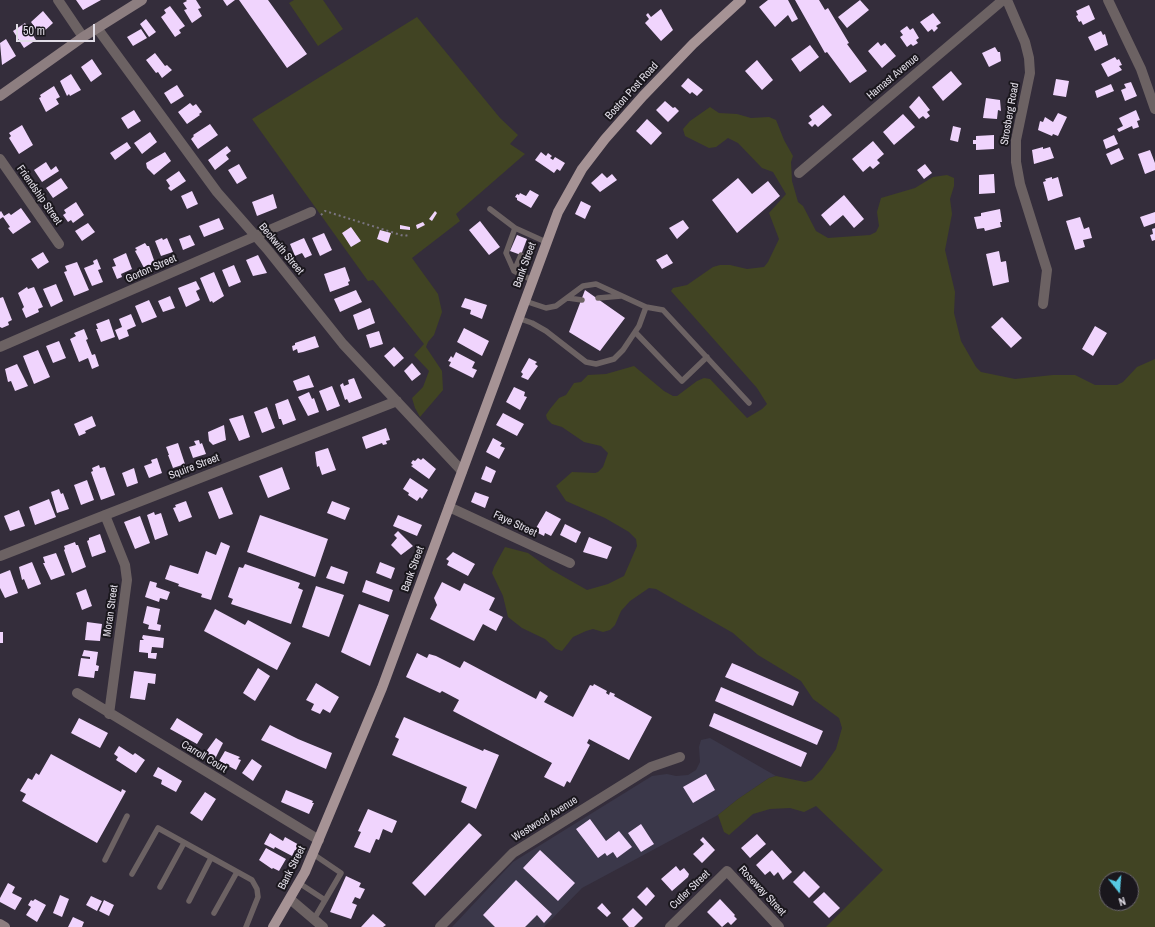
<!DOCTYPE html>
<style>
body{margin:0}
#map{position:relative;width:1155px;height:927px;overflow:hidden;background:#342d3b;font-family:"Archivo Narrow",sans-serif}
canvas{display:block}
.north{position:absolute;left:1099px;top:871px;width:40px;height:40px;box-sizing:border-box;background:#1a171d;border:1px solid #6a666e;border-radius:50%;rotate:163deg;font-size:11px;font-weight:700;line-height:16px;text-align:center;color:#e1dde7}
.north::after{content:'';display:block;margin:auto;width:14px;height:18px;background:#57c9e3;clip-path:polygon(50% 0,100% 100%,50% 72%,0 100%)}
.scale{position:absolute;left:16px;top:24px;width:79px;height:18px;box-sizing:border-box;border:2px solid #e1dde7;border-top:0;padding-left:5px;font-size:12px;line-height:14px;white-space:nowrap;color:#e1dde7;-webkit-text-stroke:3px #1a171d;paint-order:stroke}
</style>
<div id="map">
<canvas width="1155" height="927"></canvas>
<div class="north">N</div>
<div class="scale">50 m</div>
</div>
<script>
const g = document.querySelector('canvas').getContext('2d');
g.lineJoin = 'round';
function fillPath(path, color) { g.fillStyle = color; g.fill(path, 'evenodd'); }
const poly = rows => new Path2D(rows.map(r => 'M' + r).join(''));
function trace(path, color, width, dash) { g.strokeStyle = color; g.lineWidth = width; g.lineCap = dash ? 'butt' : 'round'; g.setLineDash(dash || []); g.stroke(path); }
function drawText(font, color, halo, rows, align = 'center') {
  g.font = font + ' "Archivo Narrow",sans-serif'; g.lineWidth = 4; g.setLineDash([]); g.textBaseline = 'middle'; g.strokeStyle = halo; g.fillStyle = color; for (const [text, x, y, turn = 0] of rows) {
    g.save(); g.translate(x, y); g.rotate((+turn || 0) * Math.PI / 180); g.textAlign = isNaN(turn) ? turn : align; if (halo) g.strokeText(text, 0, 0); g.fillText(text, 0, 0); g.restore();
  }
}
fillPath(poly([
 [710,738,776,776,769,778,738,799,718,815,582,888,544,927,452,927,513,862,652,776,667,774,676,776,688,775,696,770,700,762,699,747,701,740]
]), '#3b384a');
fillPath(poly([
 [294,0,323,0,343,29,318,46,289,3],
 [417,17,500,118,518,135,510,144,525,154,456,214,460,221,412,258,438,294,442,312,434,335,428,342,426,347,442,371,443,390,420,417,415,408,412,398,423,387,429,371,414,355,424,344,373,280,368,281,252,119],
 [710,107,719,113,737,114,751,118,769,117,776,120,784,140,793,156,791,162,792,181,798,202,803,206,816,231,828,238,870,235,876,232,879,226,877,212,881,198,915,188,933,177,947,175,954,178,954,186,950,199,952,214,945,250,955,292,954,313,961,341,976,367,981,372,1015,379,1053,375,1075,375,1095,385,1117,385,1123,382,1137,367,1155,359,1155,927,826,927,883,870,816,806,804,812,790,808,770,809,753,814,729,835,724,832,718,815,738,799,769,778,776,776,805,782,812,780,822,769,836,749,842,728,839,718,813,699,801,681,758,655,733,633,656,589,649,588,630,601,621,611,615,625,610,630,603,632,593,629,586,631,573,637,562,651,556,649,545,639,522,628,508,617,503,596,492,573,494,567,505,547,528,553,550,569,587,590,608,584,624,576,637,546,636,539,629,532,605,518,566,501,556,486,572,472,595,473,598,472,603,467,608,453,601,446,584,442,562,427,552,424,547,419,546,415,550,409,559,398,566,395,574,383,581,382,588,375,606,374,634,366,664,391,673,396,677,396,697,381,704,378,710,379,747,418,762,409,767,404,757,388,671,291,673,288,687,285,713,267,720,265,730,265,747,269,764,267,768,262,779,239,769,213,786,194,773,172,762,168,738,143,728,138,716,147,709,148,685,136,683,129,690,121],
 [1107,879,1131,879,1131,903,1107,903]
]), '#414423');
fillPath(poly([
 [76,0,101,0,83,10],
 [186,0,196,0,201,8,198,9,202,16,192,23,184,10,187,9,183,3,187,1],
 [223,0,235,0,227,6],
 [239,0,268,0,307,54,287,68],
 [768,0,788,0,798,19,792,22,788,15,775,27,759,7],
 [795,0,819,0,825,10,828,8,849,43,847,44,867,71,850,83,827,52,825,53],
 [860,0,869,10,847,28,838,17],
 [1089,5,1095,19,1083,25,1081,21,1079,22,1076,16,1078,15,1076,11],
 [170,6,185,26,179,30,181,33,175,37,161,17,166,13,164,10],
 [661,9,673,30,661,41,645,23,649,19,646,15,648,13,651,17],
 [43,11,53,23,40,35,31,22],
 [933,13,941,23,936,26,938,28,934,32,932,29,928,32,920,22],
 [146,19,156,32,149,37,140,24],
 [25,23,36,40,24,48,13,31],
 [907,26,910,30,913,28,919,38,916,40,918,43,913,46,911,44,907,47,900,37,903,35,900,31],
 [141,29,147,38,133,46,127,37],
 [1101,31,1103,35,1105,34,1108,45,1095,51,1088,37],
 [6,39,16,56,2,65,0,43],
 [878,42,881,46,885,43,896,56,882,68,868,51],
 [810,45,819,57,800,72,791,59],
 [995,47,998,52,1000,52,1001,61,989,67,982,53],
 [155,53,165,66,167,65,172,70,162,78,158,72,156,73,146,60],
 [1115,57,1117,60,1119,59,1122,65,1119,66,1122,70,1108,77,1101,64],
 [92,59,102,74,91,82,81,67],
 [757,60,773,80,762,90,745,71],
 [951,71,962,84,943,101,932,87],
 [71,74,81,90,70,96,69,94,67,96,60,81],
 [688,78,703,90,697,96,692,92,690,94,681,86],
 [1056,79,1069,81,1066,97,1053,95],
 [1131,82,1137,96,1125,101,1121,90,1126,88,1124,84],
 [1111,84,1114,91,1097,98,1095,91],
 [177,85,184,96,171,104,164,93],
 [54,86,60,97,56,99,59,104,46,112,39,98,41,97,40,95],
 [919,96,930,110,927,112,930,116,926,119,923,116,919,119,909,107],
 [986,98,1000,100,1001,111,998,110,997,119,983,118],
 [665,101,673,108,675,107,679,111,668,122,656,110],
 [190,103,193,106,196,104,202,112,199,114,200,115,187,124,178,112],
 [823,105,832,115,818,127,815,124,812,127,808,123,812,120,809,116],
 [134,110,141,121,128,129,121,118],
 [1136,110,1140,120,1137,121,1139,127,1133,129,1132,126,1119,132,1117,129,1123,126,1119,118],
 [1058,113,1067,117,1058,136,1053,134,1052,136,1038,130,1040,121,1043,122,1045,117,1053,122],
 [903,114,915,127,894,145,883,132],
 [647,119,662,133,651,145,636,131],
 [210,124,218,135,198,149,191,139,194,136,193,135],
 [22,125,33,145,19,154,9,138,11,136,9,133],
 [953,126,961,128,958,142,950,140],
 [150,132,157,142,142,154,134,143],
 [994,135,994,149,976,150,976,144,973,144,973,140,976,140,976,136],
 [1114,135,1118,144,1106,149,1103,140],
 [873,141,884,154,877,160,880,163,873,169,870,166,863,172,852,159],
 [127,142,131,148,115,160,110,153],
 [227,146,231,151,226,155,229,159,215,170,208,160],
 [1043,147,1043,149,1050,147,1054,158,1034,164,1032,150],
 [1119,148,1124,159,1111,165,1106,154],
 [1150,150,1155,163,1155,170,1145,174,1138,154],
 [165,152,171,161,154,175,147,168,146,163],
 [541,152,546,156,548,153,552,156,550,158,553,160,555,157,565,163,560,171,557,169,554,173,535,160],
 [46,162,51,170,56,166,59,171,42,182,34,170],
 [239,164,247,178,237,184,228,170],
 [925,164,932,173,924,179,917,170],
 [179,171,186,181,171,191,168,188,170,186,166,180],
 [602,173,607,178,612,174,617,180,600,192,591,183],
 [994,174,995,193,979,194,979,175],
 [1052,177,1052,179,1058,177,1063,196,1048,201,1043,182,1046,181,1045,179],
 [61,178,68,188,53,198,46,188],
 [738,178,752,194,768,181,780,196,737,233,712,200],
 [530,190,539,195,531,208,517,200,517,198,515,197,517,194,519,195,520,193,526,196],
 [192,191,198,204,187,209,181,196],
 [273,194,277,208,257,216,252,202],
 [844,195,864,219,854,228,843,215,830,226,821,215],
 [581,201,591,206,585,219,575,214],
 [76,202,84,215,73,223,71,220,68,222,63,215,66,213,64,210],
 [21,208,31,222,13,234,8,228,10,227,3,217,0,219,0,212,1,211,4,216,9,213,11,215],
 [1000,209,1002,222,1000,222,1001,227,985,231,984,228,977,229,974,217,981,216,981,213],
 [435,211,437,213,432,221,429,219],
 [1155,212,1155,223,1144,227,1140,217],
 [1080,217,1084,229,1089,227,1092,238,1083,240,1085,247,1075,250,1066,221],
 [219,218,224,229,204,237,199,226],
 [683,220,689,228,677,239,669,228],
 [480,221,500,247,489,255,469,230],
 [423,222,425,225,417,229,416,225],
 [88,223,95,232,82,241,75,231],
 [400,225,410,227,410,230,400,229],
 [351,227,361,241,351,247,342,233],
 [1155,228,1155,240,1152,241,1150,235,1153,234,1152,229],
 [380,230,391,233,388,243,377,239],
 [324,233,332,250,320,256,312,238],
 [190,235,195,245,183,250,179,239],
 [517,235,527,239,521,255,510,251],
 [162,238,163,240,167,238,173,252,161,256,155,241],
 [304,238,312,255,305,258,302,253,295,256,290,244],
 [145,243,147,246,149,246,155,263,144,268,135,251,137,250,135,248],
 [999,251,1001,262,1006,261,1009,282,993,286,986,254],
 [43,252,49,262,38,269,31,259],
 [126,253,132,269,121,274,122,277,117,279,112,267,116,266,113,259],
 [667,254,673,263,662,269,656,260],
 [258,255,267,273,253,276,246,260],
 [97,259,101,269,98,270,103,282,92,286,84,268,94,264,93,261],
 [77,262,89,290,74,296,64,272,67,271,65,266],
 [234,265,241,282,229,287,222,270],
 [345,267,350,281,348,282,349,285,330,292,324,274],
 [214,272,224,296,213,303,212,301,210,302,200,278],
 [196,281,200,289,196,291,200,300,186,307,178,288],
 [56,284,63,301,51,307,43,289],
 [27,287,28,289,34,287,43,307,38,309,39,312,26,318,22,309,24,307,18,293],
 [356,290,362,302,340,312,334,299],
 [585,290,625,318,600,351,569,332],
 [170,296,175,308,163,312,158,301],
 [3,297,12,320,8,322,9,325,2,328,0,327,0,298],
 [465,298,487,305,482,319,470,314,471,310,461,307],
 [149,300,157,317,142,323,135,306],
 [370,308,375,323,358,330,353,315],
 [131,314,136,326,127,330,129,336,119,340,115,330,122,327,119,319],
 [1002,317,1022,338,1011,348,991,327],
 [109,319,115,337,101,342,96,329,98,329,96,324],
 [1095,326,1107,333,1093,356,1082,349],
 [464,328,489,341,482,356,457,342],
 [84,329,88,339,86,340,92,355,95,354,99,366,92,369,88,358,79,362,70,339,76,336,74,333],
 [379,331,383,344,370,348,366,335],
 [315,336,319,347,303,352,298,353,297,349,293,351,292,346,295,345,295,343],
 [59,341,66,358,53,363,46,346],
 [394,347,404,358,394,367,384,356],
 [38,350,50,377,34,384,23,356],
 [456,352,475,362,472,368,477,370,473,378,449,366,451,362,448,361,451,356,453,358],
 [529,358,537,362,535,364,538,366,528,380,521,377,523,374,521,372],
 [412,363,421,374,412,381,404,371],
 [17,364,28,386,15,391,11,381,8,382,5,369],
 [309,375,314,387,297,391,293,381],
 [354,378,362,398,349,403,347,399,345,400,340,385,343,383,344,386,349,384,348,380],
 [332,386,340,406,327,411,319,391],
 [514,387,525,392,524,396,527,397,520,410,506,402],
 [309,392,312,399,314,398,319,412,308,416,298,397],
 [288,399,296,420,283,425,281,419,279,419,275,404],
 [267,407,275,428,262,433,254,412],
 [503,413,524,424,517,436,496,425],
 [243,415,250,437,239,441,229,419],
 [92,416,96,426,85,431,86,433,79,436,74,424],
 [224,425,226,440,213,445,209,441,208,432],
 [386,428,390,440,386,441,387,444,383,445,382,443,366,449,362,437],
 [493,438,502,443,500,446,505,448,499,459,486,452],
 [199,440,200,444,202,443,206,454,193,458,189,447,196,445,194,441],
 [178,443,185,464,173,468,168,455,169,455,166,447],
 [328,448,336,470,322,475,319,466,317,467,315,452],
 [157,458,162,473,149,478,144,466,152,463,151,460],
 [418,458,421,460,423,458,436,469,429,479,411,466,413,465,411,463,413,460,415,461],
 [99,465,100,468,105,467,115,495,101,500,91,472,93,471,92,468],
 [486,466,496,471,491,483,481,479],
 [282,467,290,489,268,498,259,476],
 [134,468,138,483,127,487,122,473],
 [410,478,428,490,422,499,420,497,417,501,408,495,409,493,403,489],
 [87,480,94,500,81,505,74,485],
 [222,487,233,514,219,519,208,492],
 [59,489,61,494,63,493,69,509,57,513,51,492],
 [475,492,489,497,485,508,471,502],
 [49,499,56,517,35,525,29,507],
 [186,501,192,517,179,522,173,508,176,507,175,505],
 [332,501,350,508,345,520,327,513],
 [19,510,25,526,10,531,4,516],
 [546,511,561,519,551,536,545,533,544,536,536,532,538,529,536,528],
 [154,512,155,515,161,513,168,535,155,540,147,515],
 [260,515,328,539,315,577,247,552],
 [398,515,422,525,417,536,393,526],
 [140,516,150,543,135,549,124,522],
 [565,524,581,532,576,543,560,535],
 [398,531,413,546,401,555,391,545,397,538,394,535],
 [100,534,106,552,92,557,87,541,89,540,89,538],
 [589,537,612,547,607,559,583,552],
 [75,542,76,545,78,545,86,567,72,573,64,550,65,549,64,546],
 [221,542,230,546,211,600,201,597,202,594,178,586,179,584,165,579,170,565,198,574,206,551,216,555],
 [453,552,475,564,468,576,447,565,449,561,446,559],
 [56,553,65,575,51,580,43,563,45,563,43,557],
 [32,562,41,584,28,589,24,579,22,580,19,567],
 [380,562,395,568,391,579,376,573],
 [245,564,300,583,298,588,303,590,291,624,231,604,233,599,228,597,239,567,243,568],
 [331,566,348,572,344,584,326,578],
 [10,570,18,593,5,598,0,588,0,574],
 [366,580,393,590,389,602,362,592],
 [150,581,157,583,156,587,170,592,167,600,160,598,159,602,145,597],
 [442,582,460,591,464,583,495,598,489,610,503,617,496,631,483,624,474,641,430,619,437,605,434,598],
 [316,586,344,595,329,637,302,627],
 [86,589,92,606,82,610,76,593],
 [359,604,389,615,370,666,341,652],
 [147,606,160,609,157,624,161,625,160,631,148,629,149,625,143,623],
 [215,609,245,625,248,620,291,643,277,670,204,631],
 [87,622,102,624,100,641,85,640],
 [0,632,3,632,3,643,0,643],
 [143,635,164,638,163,648,152,647,151,653,157,653,156,659,148,658,148,653,139,652,140,640,144,640,142,638],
 [84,650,98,652,96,665,99,666,98,671,95,671,94,678,78,676,81,658,90,659,90,657,82,656],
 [417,653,427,658,429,654,436,656,460,668,464,661,536,699,540,691,548,696,544,702,573,717,590,685,593,686,594,684,607,691,606,693,609,695,610,692,615,694,614,696,652,717,629,760,589,739,587,743,590,745,570,783,567,781,564,787,544,777,552,763,453,711,459,700,442,691,440,693,406,677],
 [732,663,799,692,793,706,725,677],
 [258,668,270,676,255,701,243,693],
 [134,671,156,674,155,684,148,683,145,700,130,698],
 [316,683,339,697,330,713,323,709,320,714,311,710,314,704,306,700],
 [721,687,823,731,817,745,715,701],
 [714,713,807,753,801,767,709,726],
 [404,717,483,751,484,749,499,755,476,809,461,802,467,787,392,755,399,739,395,737],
 [79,718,108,733,100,748,71,733],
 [177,718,203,734,197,744,170,729],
 [270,725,298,739,332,753,326,769,261,740],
 [216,738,223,743,215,759,205,753],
 [119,746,133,755,135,753,145,760,136,773,116,760,118,757,114,754],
 [225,751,240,757,238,759,241,760,236,770,219,761],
 [51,754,121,792,122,789,126,791,97,843,22,801,26,794,20,791,28,778,32,780,36,773,39,775],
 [252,759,262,766,253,781,242,773],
 [158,767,182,781,176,792,161,784,162,780,153,776],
 [706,774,715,790,693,803,683,787],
 [286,790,313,801,312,803,314,803,309,814,281,802],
 [205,792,216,799,202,821,190,813],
 [368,809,397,821,392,833,383,829,379,840,376,839,370,853,354,847,361,832,358,831],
 [590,819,606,841,619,831,632,847,617,858,613,852,607,856,605,853,598,858,576,829],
 [469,823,482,835,425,896,412,883],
 [641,824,654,844,641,852,628,833],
 [270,833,283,841,285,837,301,846,298,851,295,850,292,856,275,847,274,849,264,844],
 [757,834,766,844,750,858,741,848],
 [703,837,715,850,702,863,693,854,704,844,700,840],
 [266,848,286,859,279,871,273,868,272,869,259,860],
 [540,850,575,883,558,901,523,868],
 [772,850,792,872,783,880,778,872,774,876,770,871,765,875,756,865],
 [676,866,680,871,684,868,689,874,688,877,672,891,661,879],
 [804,871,820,887,809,898,793,882],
 [346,876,361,883,359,887,365,889,360,899,355,897,352,903,357,905,351,919,330,912],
 [516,880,552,914,544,923,537,915,525,927,495,927,483,915],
 [8,883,15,887,12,893,22,898,15,910,0,902,0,898],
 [647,887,655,896,646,906,637,897],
 [824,892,840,908,829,918,813,902],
 [60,895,69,899,62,917,53,913],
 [91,896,102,901,97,911,86,905],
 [35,899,46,905,37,922,26,915,31,907,28,905,31,900,33,901],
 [720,899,735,915,734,916,737,919,731,925,728,922,722,927,707,912],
 [104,900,114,905,109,916,99,911],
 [602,903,611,913,607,917,597,908],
 [633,908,643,918,634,927,629,927,622,919],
 [373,914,386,925,383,927,361,927],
 [73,917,84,922,82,927,68,927]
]), '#f0d4fd');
trace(poly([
 [321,215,325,211,404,236,409,235]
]), '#7b7581', 2, [2, 3]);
trace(poly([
 [490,209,515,228],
 [514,271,521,255],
 [532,280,514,271,506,253,515,228,546,242],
 [568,298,582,300],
 [598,298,621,296],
 [646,307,663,310,749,403],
 [518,318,532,323,546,331,586,362,596,364,614,359,623,350,639,326,646,307,596,284,583,286,556,306,546,308,525,301],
 [636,333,682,381,707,357],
 [313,854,341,873,314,919],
 [105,860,127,816],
 [132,874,158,828,252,880,257,889,258,897,246,927],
 [299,883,325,900],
 [160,887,184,843],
 [189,901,211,858],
 [214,913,237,872]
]), '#6c6263', 5.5);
trace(poly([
 [58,0,83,37],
 [1007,0,1025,42,1029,58,1030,73,1016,140,1016,162,1020,184,1047,270,1043,304],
 [1108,0,1141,69,1155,109],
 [97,28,217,192,267,249,343,344,462,471],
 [0,159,59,244],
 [799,173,1003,0],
 [0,347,311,212],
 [449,507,570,563],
 [105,515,125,565,127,580,109,714],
 [0,556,397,401],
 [77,693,319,840],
 [290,899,323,927],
 [440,927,513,853,651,767,680,757],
 [670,927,727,871,779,927]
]), '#6c6263', 10);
trace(poly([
 [0,96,83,37,142,0],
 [0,924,5,927]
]), '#8d7e80', 10);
trace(poly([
 [273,927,305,872,382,688,558,212,582,169,605,139,643,96,693,44,741,0]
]), '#a69395', 10);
drawText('11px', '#e1dde7', '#1a171d', [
 ["Hamast Avenue",893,77,-40],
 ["Boston Post Road",632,91,-48],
 ["Strosberg Road",1010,114,-80],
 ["Friendship Street",39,195,55],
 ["Beckwith Street",281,249,50],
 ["Bank Street",525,265,-70],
 ["Gorton Street",151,269,-24],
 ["Squire Street",194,467,-21],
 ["Faye Street",515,524,25],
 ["Bank Street",413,569,-70],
 ["Moran Street",111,611,-82],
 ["Carroll Court",204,757,31],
 ["Westwood Avenue",545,819,-32],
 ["Bank Street",292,868,-63],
 ["Cutler Street",690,890,-44],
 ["Roseway Street",762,891,47]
]);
</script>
